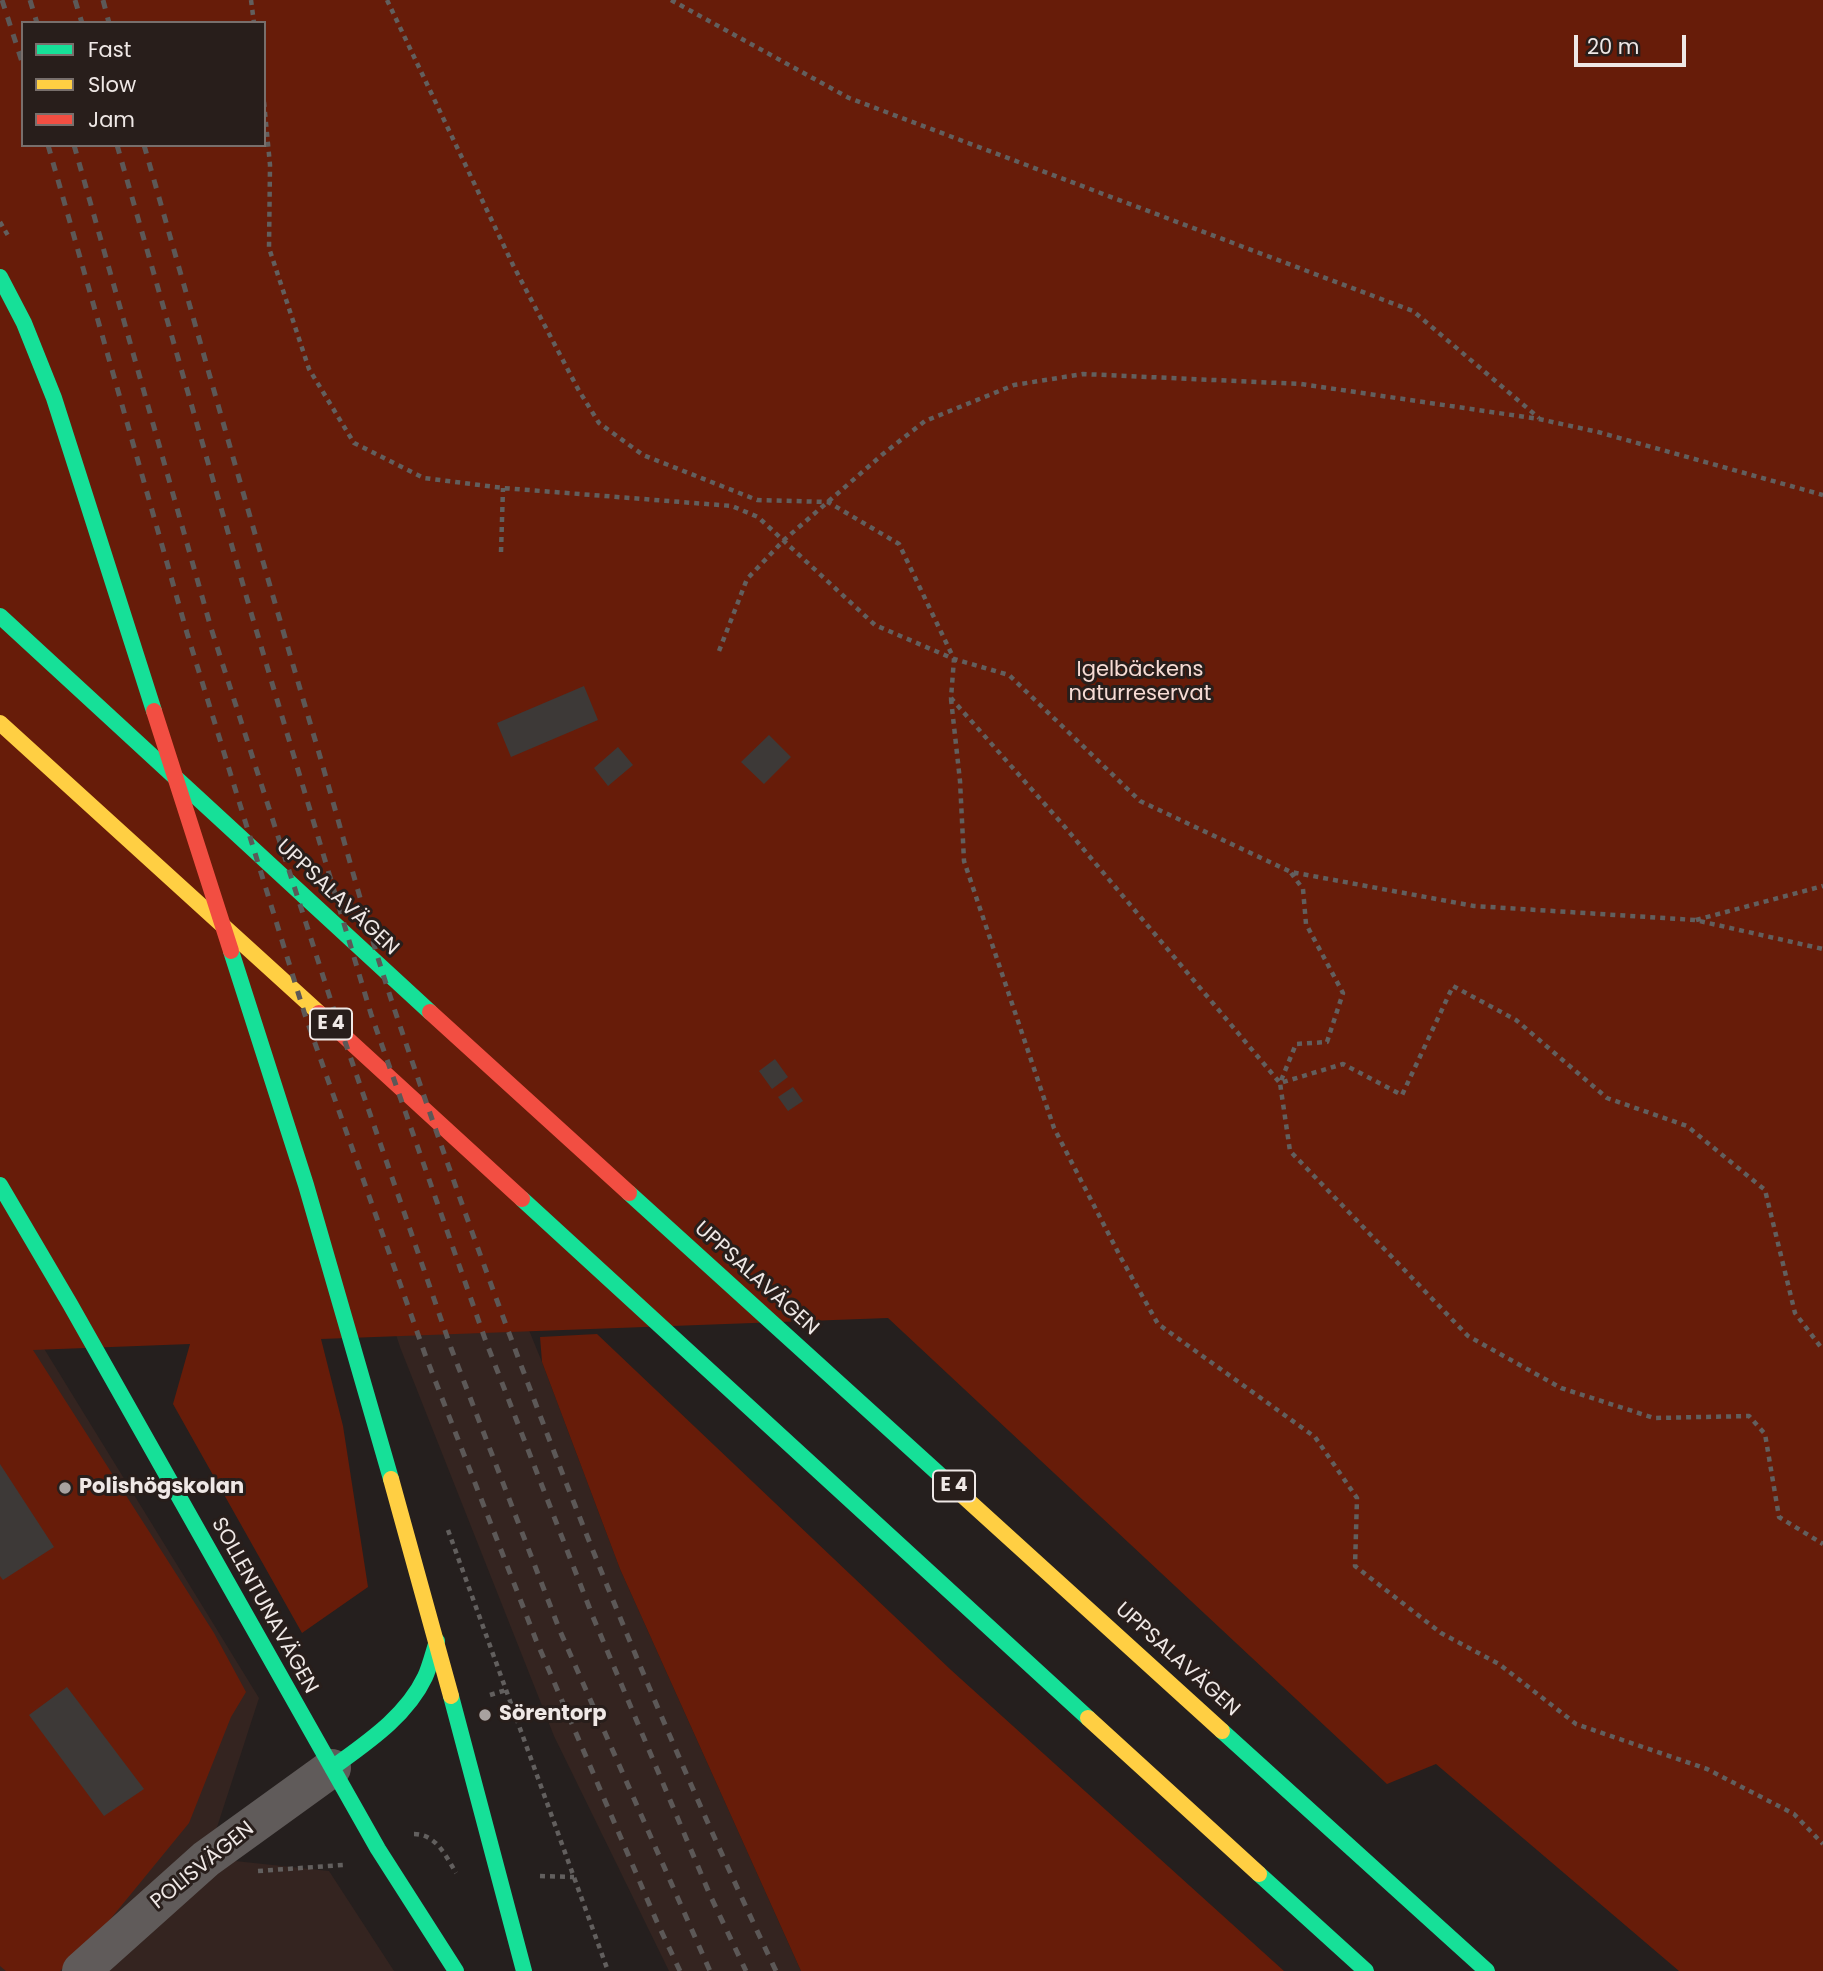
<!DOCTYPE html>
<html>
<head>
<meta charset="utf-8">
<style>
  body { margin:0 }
  #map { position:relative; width:1823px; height:1971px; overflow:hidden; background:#251f1e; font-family:Poppins,sans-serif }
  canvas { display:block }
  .legend { position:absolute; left:21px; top:21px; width:245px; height:126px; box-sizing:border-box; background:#281e1b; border:2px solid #786f6c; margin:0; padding:9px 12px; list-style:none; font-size:21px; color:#efe8e6 }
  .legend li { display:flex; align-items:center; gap:14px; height:35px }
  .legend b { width:35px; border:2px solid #786f6c }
  .scale { position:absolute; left:1574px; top:35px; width:112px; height:32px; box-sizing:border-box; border:4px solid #efe8e6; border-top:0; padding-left:9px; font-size:21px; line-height:24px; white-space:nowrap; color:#efe8e6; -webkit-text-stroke:5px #281e1b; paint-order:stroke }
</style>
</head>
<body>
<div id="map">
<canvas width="1823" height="1971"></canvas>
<ul class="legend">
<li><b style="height:9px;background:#16e098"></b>Fast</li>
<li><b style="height:9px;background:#ffcf43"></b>Slow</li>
<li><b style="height:9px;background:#f24e42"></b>Jam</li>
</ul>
<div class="scale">20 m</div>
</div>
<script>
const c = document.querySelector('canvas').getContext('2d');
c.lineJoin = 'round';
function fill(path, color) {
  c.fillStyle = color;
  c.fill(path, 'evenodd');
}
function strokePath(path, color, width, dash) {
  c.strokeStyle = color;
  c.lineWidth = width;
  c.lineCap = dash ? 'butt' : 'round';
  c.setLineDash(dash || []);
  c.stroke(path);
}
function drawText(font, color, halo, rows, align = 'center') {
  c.font = font + ' Poppins,sans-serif';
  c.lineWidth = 6;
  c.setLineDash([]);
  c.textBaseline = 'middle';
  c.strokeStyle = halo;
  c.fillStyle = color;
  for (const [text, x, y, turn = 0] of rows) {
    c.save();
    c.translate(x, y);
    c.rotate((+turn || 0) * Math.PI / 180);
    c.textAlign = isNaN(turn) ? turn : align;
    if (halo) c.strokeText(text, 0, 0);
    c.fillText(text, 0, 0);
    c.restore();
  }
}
fill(new Path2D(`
  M290,1009L497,1252L542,1362L620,1569L801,1971H669L554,1736L400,1347Z
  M0,1277L259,1698L207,1858L329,1871L394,1971H0Z`), '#342420');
fill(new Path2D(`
  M0,0H1823V1971H1679L1436,1764L1387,1784L888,1318L321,1339L343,1426L368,1587L302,1633L173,1404L190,1344L33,1350L214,1633L246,1692L231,1717L189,1823L99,1933L60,1971H6L0,1966ZM23,23H264V145H23Z
  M597,1334L951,1670L1284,1971H801L620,1569L542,1362L540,1337Z`), '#671c09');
fill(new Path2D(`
  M584,686L598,720L511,757L497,723Z
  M769,735L791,757L764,784L741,762Z
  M618,747L633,765L608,786L594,768Z
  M775,1059L788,1077L772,1089L759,1071Z
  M793,1087L803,1101L788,1111L778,1097Z
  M0,1464L54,1547L3,1580L0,1576Z
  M67,1687L144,1789L104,1816L29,1715Z`), '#3d3937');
strokePath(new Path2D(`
  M251,0L254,23
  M387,0L513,265L578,389L599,423L643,455L757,500L828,502L899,544L954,659L951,698L1064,826L1280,1083L1343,1064L1402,1095L1453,986L1516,1020L1607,1098L1687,1126L1765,1190L1795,1313L1823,1350
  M671,0L849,98L1413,311L1539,418
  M264,102L270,165L269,248L309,369L354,443L424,478L503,488L732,506L758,517L875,625L954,659L1009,675L1140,801L1291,872L1474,906L1695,920L1823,949
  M0,222L10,239
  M501,552L503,488
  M719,651L747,579L784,540L883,454L925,421L1014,385L1083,374L1301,384L1539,419L1598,432L1823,495
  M951,699L960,781L964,861L1054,1128L1121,1258L1158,1324L1315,1437L1357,1498L1355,1566L1441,1633L1499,1664L1576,1724L1707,1769L1794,1814L1823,1844
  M1291,873L1303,889L1306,924L1343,993L1327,1042L1296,1044L1280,1083L1290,1151L1468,1336L1561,1388L1654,1418L1749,1416L1765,1434L1779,1517L1823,1544
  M1696,920L1823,886
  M448,1530L608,1971
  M490,1695L506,1690
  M414,1834C436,1834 446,1856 456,1873
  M258,1871L343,1865
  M540,1876L574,1877`), '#625f5e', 4.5, [5, 5]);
strokePath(new Path2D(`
  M81,1971L206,1859L332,1768`), '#605b5a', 38);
strokePath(new Path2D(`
  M0,277L24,323L54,398L154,711
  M0,616L430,1012
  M231,951L306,1185L391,1479
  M0,1185L70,1304L378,1849L456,1971
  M629,1193L951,1485
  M522,1199L1088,1718
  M451,1696L524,1971
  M1222,1731L1487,1971
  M332,1768C366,1743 406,1717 425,1677C430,1666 433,1653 437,1641
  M1259,1874L1366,1971`), '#16e098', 16);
strokePath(new Path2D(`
  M0,723L319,1013
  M391,1479L451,1696
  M951,1485L1222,1731
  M1088,1718L1259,1874`), '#ffcf43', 16);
strokePath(new Path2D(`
  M154,711L231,951
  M430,1012L629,1193
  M319,1013L522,1199`), '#f24e42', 16);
strokePath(new Path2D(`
  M2,0L23,65
  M30,0L37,23
  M75,0L82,23
  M103,0L109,23
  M48,145L187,633L305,1015L426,1357L536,1640L657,1922L680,1971
  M74,145L211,628L332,1004L451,1348L560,1631L710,1971
  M117,145L252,616L371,1014L485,1339L593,1617L710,1895L746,1971
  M144,145C202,348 259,551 319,753C344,839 367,928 396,1014C506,1339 629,1661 776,1971`), '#5c5857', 5, [9, 9]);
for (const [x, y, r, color] of [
  [65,1488,7,"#a8a2a0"],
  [485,1715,7,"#a8a2a0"]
]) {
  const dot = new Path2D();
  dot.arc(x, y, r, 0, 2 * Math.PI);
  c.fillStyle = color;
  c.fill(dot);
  strokePath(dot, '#281e1b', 2.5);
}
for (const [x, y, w] of [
  [331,1024,42],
  [954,1486,42]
]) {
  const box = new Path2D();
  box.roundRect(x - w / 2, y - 15.5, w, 31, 5);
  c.fillStyle = '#281e1b';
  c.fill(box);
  strokePath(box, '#efe8e6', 2);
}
drawText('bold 19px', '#efe8e6', null, [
  ["E 4",331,1024],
  ["E 4",954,1486]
]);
drawText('21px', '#f6dbd4', '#281e1b', [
  ["Igelbäckens",1140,671],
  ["naturreservat",1140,695]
]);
drawText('21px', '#efe8e6', '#281e1b', [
  ["UPPSALAVÄGEN",337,898,43],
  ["UPPSALAVÄGEN",756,1279,42],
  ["SOLLENTUNAVÄGEN",264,1606,61],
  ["UPPSALAVÄGEN",1177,1660,42],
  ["POLISVÄGEN",203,1866,-39]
]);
drawText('bold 21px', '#efe8e6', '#281e1b', [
  ["Polishögskolan",79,1488],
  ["Sörentorp",499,1715]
], 'left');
</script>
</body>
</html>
